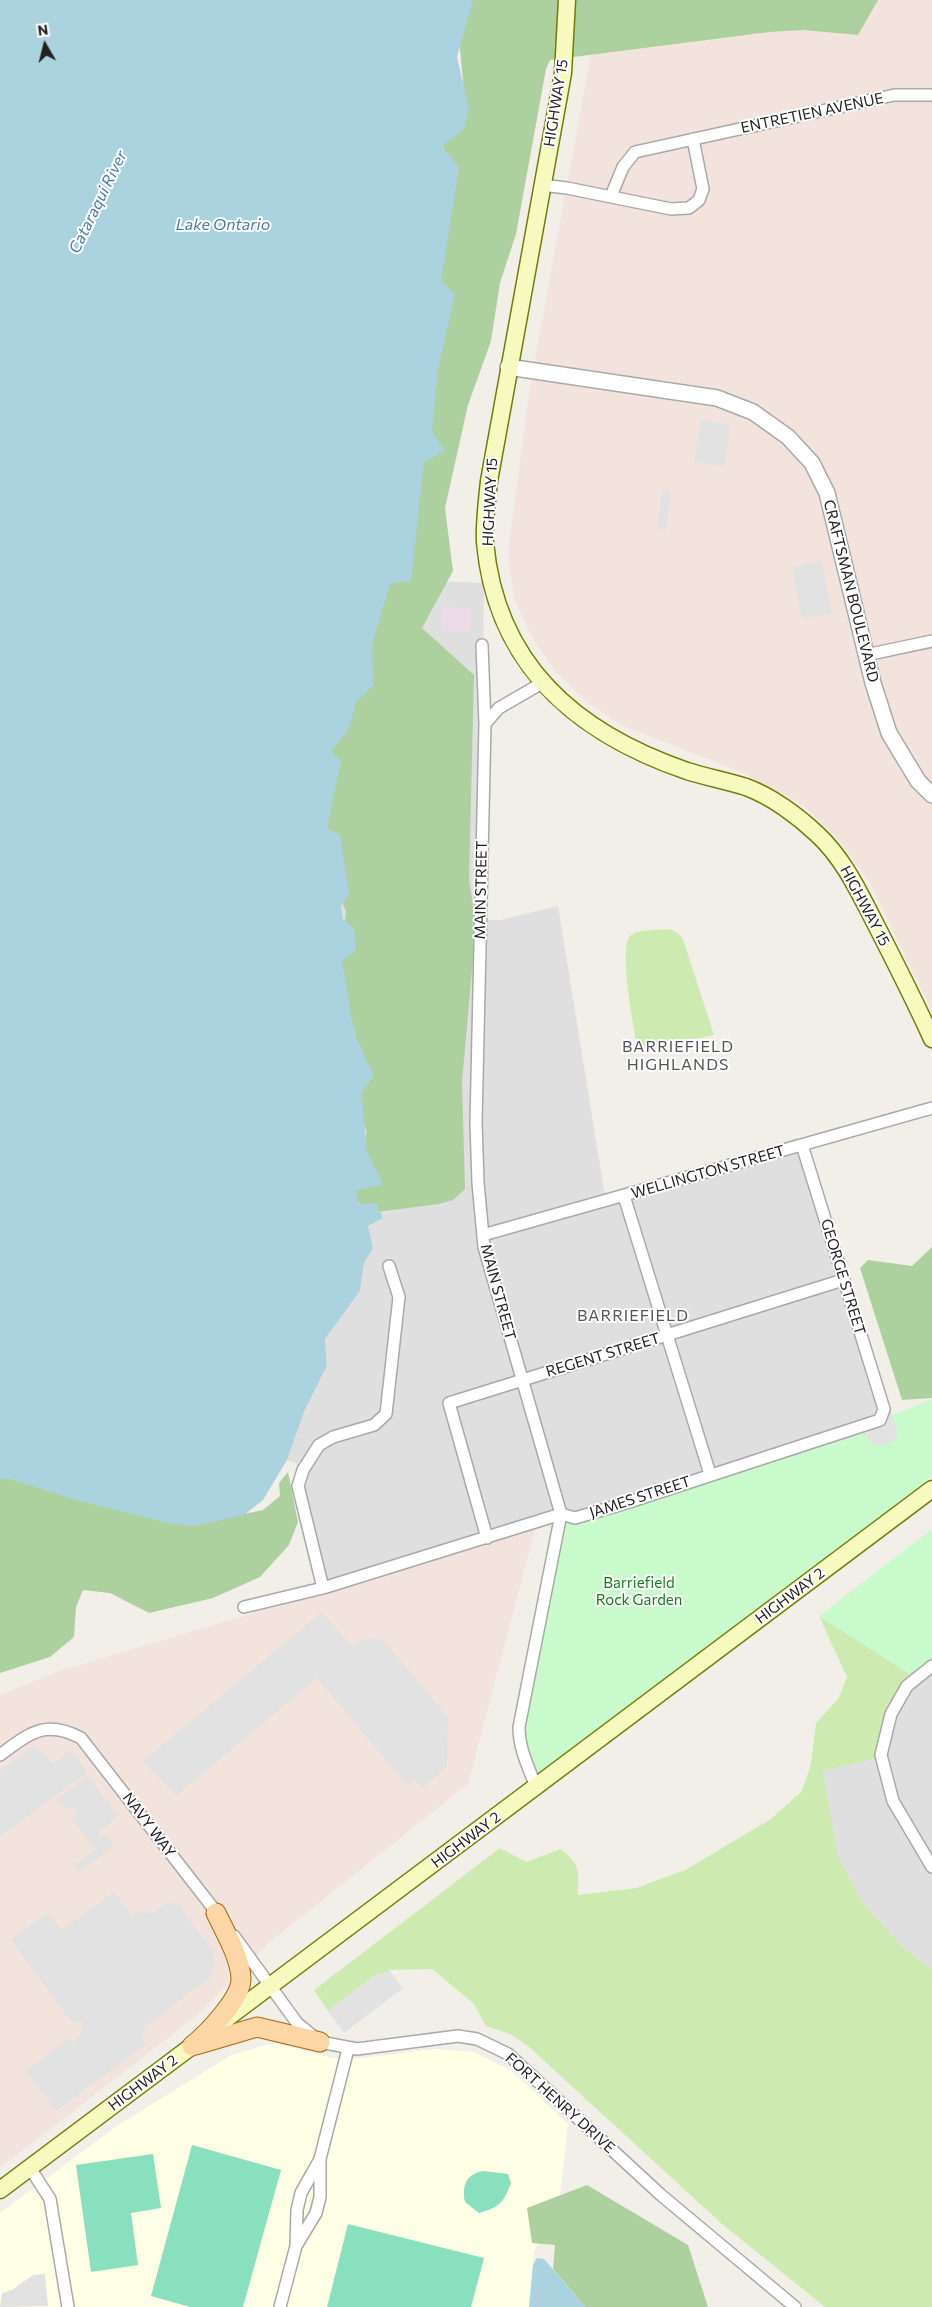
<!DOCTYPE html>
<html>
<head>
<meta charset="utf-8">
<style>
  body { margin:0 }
  #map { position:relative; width:932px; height:2307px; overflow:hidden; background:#f2efe9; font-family:Commissioner,sans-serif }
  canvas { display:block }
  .north { position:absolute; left:20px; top:20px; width:50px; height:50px; -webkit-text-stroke:4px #fff; paint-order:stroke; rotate:352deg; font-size:14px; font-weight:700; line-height:20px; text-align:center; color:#222 }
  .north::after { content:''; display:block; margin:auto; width:18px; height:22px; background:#222; clip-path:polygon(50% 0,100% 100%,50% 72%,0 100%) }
</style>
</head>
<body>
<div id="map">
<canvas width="932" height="2307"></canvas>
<div class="north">N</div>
</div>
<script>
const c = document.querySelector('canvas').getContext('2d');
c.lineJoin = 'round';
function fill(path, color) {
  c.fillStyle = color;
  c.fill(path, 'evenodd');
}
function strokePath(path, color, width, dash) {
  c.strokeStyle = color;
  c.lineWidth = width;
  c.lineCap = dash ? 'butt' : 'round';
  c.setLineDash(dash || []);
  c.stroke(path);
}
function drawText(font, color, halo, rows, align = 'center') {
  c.font = font + ' Commissioner,sans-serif';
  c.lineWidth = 4;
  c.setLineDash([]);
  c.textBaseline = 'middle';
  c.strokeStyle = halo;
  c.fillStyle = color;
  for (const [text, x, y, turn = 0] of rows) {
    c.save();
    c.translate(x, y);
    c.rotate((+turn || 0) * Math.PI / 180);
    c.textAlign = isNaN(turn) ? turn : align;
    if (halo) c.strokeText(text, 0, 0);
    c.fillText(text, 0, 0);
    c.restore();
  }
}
fill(new Path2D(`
  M411,580L484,583L481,920H500L558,906L605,1196L797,1138L878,1403L879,1413L871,1419L709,1470L575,1518L561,1514L326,1586L309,1534L296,1463L287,1460L304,1412L327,1367L325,1339L360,1291L364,1263L373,1248L368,1226L358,1205L356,1190L367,1152L361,1092L374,1076L354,1033L342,961L354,928L343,919L341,906Z
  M932,1659V1969L904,1948L862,1902L838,1856L823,1771L884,1757L895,1703L910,1674Z`), '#e0dfdf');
fill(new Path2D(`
  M443,607L470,608L469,632L442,631Z`), '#ebdbe8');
fill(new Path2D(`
  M269,2044L282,2045L332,2058H361L435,2049L474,2052L512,2071L568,2124L560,2195L534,2252L529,2307H0V2213L117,2126L231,2055Z`), '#ffffe5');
fill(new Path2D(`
  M601,0H932V1012L870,883L837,838L803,805L743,773L621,725L588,703L555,671L533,640L514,598L508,553L530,386Z
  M535,1529L468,1784L269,1943L200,2013L0,2168V1695L56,1672Z`), '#f3e3dd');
fill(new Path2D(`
  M669,929L678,933L683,939L714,1035L638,1051C635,1031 617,947 631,935C639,929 659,930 669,929Z
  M819,1616L910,1674L895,1703L884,1757L823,1771L838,1856L862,1902L904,1948L932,1969V2307H825L722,2224L528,2046L510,2034L486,2026L474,2004L432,1969L389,1970L382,1975L379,1972L328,2011L314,1990L500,1848L526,1862L561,1849C582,1867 578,1871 578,1895L636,1888L685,1870L771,1819L802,1791L811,1764L816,1723L838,1699L847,1677Z`), '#cdebb0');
fill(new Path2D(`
  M462,0H878L858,35L803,30L769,32L550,60L546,69L516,234L500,283L491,341L468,405L445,508L453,571L422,628L474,675L469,880L476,925L462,1082L465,1189L453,1200L439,1204L369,1213L338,1183L367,1133L347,1079L356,1038L348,1013L333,986L343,941L346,911L334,885L310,809L443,183V133L464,93L458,27Z
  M932,1247V1398L902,1400L860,1268L868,1260L912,1266Z
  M0,1466L215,1520L263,1510L280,1496L279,1483L288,1472L298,1522L289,1545L260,1577L213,1598L149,1613L110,1593L83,1590L76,1607L74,1637L50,1657L0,1673Z
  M587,2185L688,2245L708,2307H585L553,2269L555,2245L532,2243L527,2208Z`), '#add19e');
fill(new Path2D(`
  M932,1399V1476L536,1787L519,1743L561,1514L575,1518L880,1420Z
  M932,1529V1659L910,1674L819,1616Z`), '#c8facc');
fill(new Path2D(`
  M192,2145L281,2170L243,2307H190L151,2296Z
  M153,2154L161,2208L131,2213L138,2265L91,2272L76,2165Z
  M483,2171L508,2174L511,2183C503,2203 500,2207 479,2213L465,2202C462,2187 465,2174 483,2171Z
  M348,2224L484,2258L471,2307H327Z`), '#88e0be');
fill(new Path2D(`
  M701,420L731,425L724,467L694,462Z
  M662,490L671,491L666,530L657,529Z
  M822,561L832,613L802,619L792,567Z
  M884,1409H890L896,1426L897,1436L892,1441L881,1446L873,1443L867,1437L863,1426Z
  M322,1612L353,1647L361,1640L372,1638L379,1639L389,1646L448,1718L447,1767L422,1788L415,1780L408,1786L317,1678L176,1796L143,1761Z
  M33,1746L38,1752L41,1750L52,1764L71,1750L87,1772L0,1837V1770Z
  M88,1776L118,1816L98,1833L101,1837L105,1834L114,1846L79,1872L74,1866L95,1850L71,1818L78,1813L72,1806L65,1810L57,1799Z
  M114,1892L132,1917L141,1910L148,1913L154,1912L168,1902L178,1904L212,1950L215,1962L210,1977L144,2028L146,2032L141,2037L146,2044L56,2111L26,2071L68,2039L72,2043L81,2034L83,2023L80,2020L73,2024L11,1940L48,1913L62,1930Z
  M389,1970L403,1988L344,2033L328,2011L379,1972L382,1975Z
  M45,2274L48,2306L0,2307L2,2293L12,2290L33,2275Z`), '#e2e2e2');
fill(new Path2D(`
  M0,0H473L457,57L469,109L464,129L442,146L459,168L441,280L455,294L438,369L432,432L445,451L424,462L411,580L390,584L372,644L373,686L356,702L349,728L331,752L341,761L327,828L340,835L349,895L341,906L343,919L354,928L356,951L342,961L354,1033L374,1076L361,1092L367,1152L383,1184L356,1191L358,1204L376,1203L383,1218L368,1226L373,1248L364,1263L360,1291L325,1339L327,1366L304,1412L287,1460L263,1500L244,1515L193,1526L168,1523L73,1499L10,1479H0Z
  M537,2258L544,2259L585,2307H529L533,2265Z`), '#aad3df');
const minor = new Path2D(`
  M541,185L567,188L671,209L689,208L699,200L703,189L693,139
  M611,196L623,167L635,152L894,95H932
  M482,645L485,724L476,1123L478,1183L484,1247L561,1514L519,1727C519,1749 528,1766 536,1787
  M866,655L932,641
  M485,724L499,708L542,683
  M624,1196L710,1474
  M483,1235L932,1108
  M487,1538L449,1403L843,1280
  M323,1588L298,1486L303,1470L319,1445L333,1437L374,1425L386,1414L399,1297L389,1266
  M244,1607L323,1588L561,1514L575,1518L626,1503L880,1420L884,1409L802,1145
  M932,1666L907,1686L891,1714L881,1755L893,1801L932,1867
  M0,1755C30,1733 45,1719 81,1738L220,1917
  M234,1936L297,2023L320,2042L357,2049L458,2036L477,2039L508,2054L661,2195L795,2307
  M30,2168L50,2199L68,2307
  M296,2246L316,2213L320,2197V2159L348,2049
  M280,2307L296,2246L297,2210L301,2193L319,2161`);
const tertiary = new Path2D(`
  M508,367L717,398L753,412L788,437L812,463L827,493L873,683L889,733L918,781L932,795`);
const secondary = new Path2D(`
  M567,0L563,73L489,481C487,501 484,522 485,542C496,665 576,733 687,771C706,777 727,781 746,787C771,796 798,816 817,834C843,858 858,890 874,921C894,960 914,999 932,1039
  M222,2022L932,1489
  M0,2190L192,2046`);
const primary = new Path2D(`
  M196,2045L257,2027L320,2042
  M192,2046C207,2034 242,1998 241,1978C240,1957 225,1932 216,1913`);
strokePath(minor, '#a9a9a9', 14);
strokePath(tertiary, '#a9a9a9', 18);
strokePath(secondary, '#707d05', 19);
strokePath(primary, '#a06b00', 21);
strokePath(minor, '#fff', 11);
strokePath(tertiary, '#fff', 15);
strokePath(secondary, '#f7fabf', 16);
strokePath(primary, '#fcd6a4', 19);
drawText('15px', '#222', '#fff', [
  ["HIGHWAY 15",556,103,-81],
  ["ENTRETIEN AVENUE",812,113,-12],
  ["HIGHWAY 15",490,502,-87],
  ["CRAFTSMAN BOULEVARD",851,591,76],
  ["MAIN STREET",481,890,-89],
  ["HIGHWAY 15",865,906,62],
  ["WELLINGTON STREET",708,1172,-16],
  ["GEORGE STREET",843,1277,73],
  ["MAIN STREET",498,1292,75],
  ["REGENT STREET",603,1355,-17],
  ["JAMES STREET",640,1497,-18],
  ["HIGHWAY 2",790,1596,-37],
  ["NAVY WAY",149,1825,53],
  ["HIGHWAY 2",466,1840,-37],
  ["HIGHWAY 2",143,2083,-37],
  ["FORT HENRY DRIVE",560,2103,42]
]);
drawText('15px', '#0c8416', '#fff', [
  ["Barriefield",639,1583],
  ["Rock Garden",639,1600]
]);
drawText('italic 16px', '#4a7aab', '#fff', [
  ["Cataraqui River",98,202,-64],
  ["Lake Ontario",223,225]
]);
c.letterSpacing = '1px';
drawText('16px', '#555', '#fff', [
  ["BARRIEFIELD",678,1047],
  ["HIGHLANDS",678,1065],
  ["BARRIEFIELD",633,1316]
]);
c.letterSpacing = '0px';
</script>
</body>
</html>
